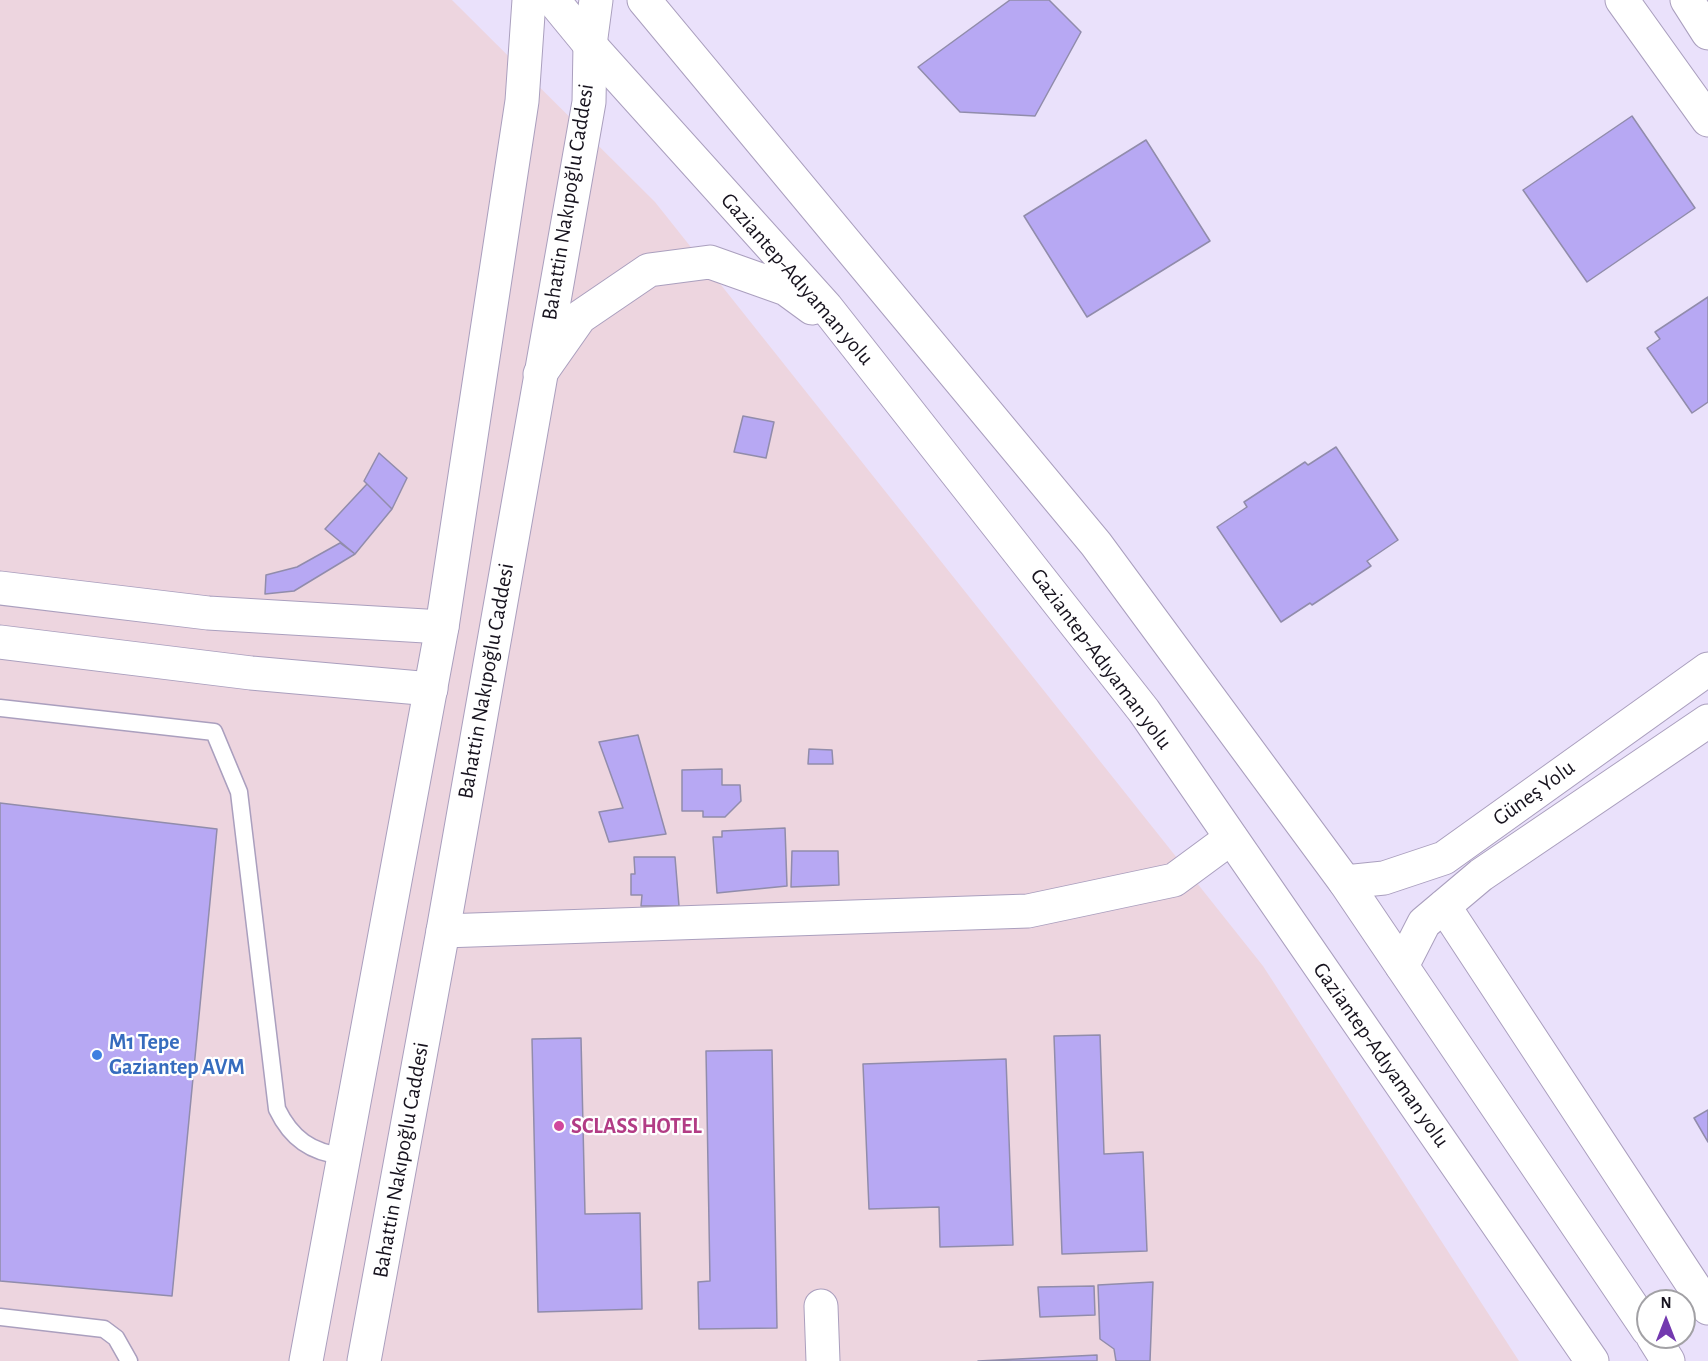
<!DOCTYPE html>
<html>
<head>
<meta charset="utf-8">
<style>
  body { margin:0 }
  #map { position:relative; width:1708px; height:1361px; overflow:hidden; background:#eae1fb; font-family:"Alegreya Sans",sans-serif }
  canvas { display:block }
  .north { position:absolute; left:1636px; top:1289px; width:60px; height:60px; box-sizing:border-box; background:#fff; border:2px solid #a2a1a5; border-radius:50%; rotate:0deg; font-size:16px; font-weight:700; line-height:24px; text-align:center; color:#17131e }
  .north::after { content:''; display:block; margin:auto; width:21px; height:27px; background:#7339af; clip-path:polygon(50% 0,100% 100%,50% 72%,0 100%) }
</style>
</head>
<body>
<div id="map">
<canvas width="1708" height="1361"></canvas>
<div class="north">N</div>
</div>
<script>
const c = document.querySelector('canvas').getContext('2d');
c.lineJoin = 'round';
function fill(path, color) {
  c.fillStyle = color;
  c.fill(path, 'evenodd');
}
function strokePath(path, color, width, dash) {
  c.strokeStyle = color;
  c.lineWidth = width;
  c.lineCap = dash ? 'butt' : 'round';
  c.setLineDash(dash || []);
  c.stroke(path);
}
function drawText(font, color, halo, rows, align = 'center') {
  c.font = font + ' "Alegreya Sans",sans-serif';
  c.lineWidth = 4.5;
  c.setLineDash([]);
  c.textBaseline = 'middle';
  c.strokeStyle = halo;
  c.fillStyle = color;
  for (const [text, x, y, turn = 0] of rows) {
    c.save();
    c.translate(x, y);
    c.rotate((+turn || 0) * Math.PI / 180);
    c.textAlign = isNaN(turn) ? turn : align;
    if (halo) c.strokeText(text, 0, 0);
    c.fillText(text, 0, 0);
    c.restore();
  }
}
fill(new Path2D(`
  M0,0H452L655,202L1263,966L1519,1361H0Z`), '#edd5df');
const building = new Path2D(`
  M1010,0H1049L1081,32L1035,116L960,112L918,67Z
  M1632,116L1695,208L1587,282L1523,190Z
  M1146,140L1210,241L1087,317L1024,216Z
  M1708,297V402L1692,413L1647,348L1660,339L1655,332Z
  M743,416L774,422L766,458L734,452Z
  M1336,447L1398,540L1367,561L1371,566L1312,605L1310,603L1281,622L1217,527L1247,507L1244,502L1305,462L1308,465Z
  M379,453L407,478L392,509L364,481Z
  M367,484L392,509L355,554L325,529Z
  M340,543L355,554L294,591L265,594L266,575L297,567Z
  M638,735L666,834L609,842L599,812L623,808L599,742Z
  M809,749L832,750L833,764H808Z
  M722,769V785H740L741,801L725,817H703V811H682V770Z
  M0,803L217,829L172,1296L0,1281Z
  M785,828L787,886L717,893L713,837H722V831Z
  M792,851H838L839,885L791,887Z
  M634,857H675L679,906H641L642,895H631V874H635Z
  M1100,1035L1104,1154L1143,1152L1147,1251L1062,1254L1054,1036Z
  M581,1038L585,1214L640,1213L642,1309L538,1312L532,1039Z
  M772,1050L777,1328L699,1329L698,1282L710,1281L706,1051Z
  M1006,1059L1013,1245L940,1247L939,1207L869,1209L863,1064Z
  M1708,1110V1142L1694,1118Z
  M1153,1282L1150,1361H1116L1114,1349L1100,1339L1098,1285Z
  M1094,1286L1095,1315L1040,1317L1038,1287Z
  M1097,1355V1361H978Z`);
fill(building, '#b7a8f3');
strokePath(building, '#918cab', 1.5);
const service = new Path2D(`
  M0,708L214,732L239,792L277,1109C291,1138 311,1153 344,1156
  M0,1317L104,1329L116,1338L129,1361`);
const minor = new Path2D(`
  M1622,0L1708,120
  M1687,0L1708,33
  M443,931L1028,911L1174,880L1231,838
  M821,1306L823,1361`);
const tertiary = new Path2D(`
  M0,588L208,613L442,627
  M0,642L251,673L431,689
  M1345,882L1384,878L1444,858L1708,669
  M1444,906L1708,1308
  M1402,966L1424,923L1481,875L1708,721`);
const primary = new Path2D(`
  M306,1361L442,627L522,101L529,0
  M364,1361L443,931L589,102L590,45L596,0`);
const trunk = new Path2D(`
  M553,0L590,45L826,307L1144,711L1592,1361
  M644,0L1096,544L1345,882L1648,1330
  M540,374L580,317L649,270L710,262L786,289L812,308
  M1653,1337L1668,1361`);
strokePath(service, '#aa9fbe', 19);
strokePath(minor, '#aa9fbe', 35);
strokePath(tertiary, '#aa9fbe', 35);
strokePath(primary, '#aa9fbe', 35);
strokePath(trunk, '#aa9fbe', 35);
strokePath(service, '#fff', 16);
strokePath(minor, '#fff', 33);
strokePath(tertiary, '#fff', 33);
strokePath(primary, '#fff', 33);
strokePath(trunk, '#fff', 33);
for (const [x, y, r, color] of [
  [97,1055,6,"#3f7fe0"],
  [559,1126,6,"#d1479c"]
]) {
  const dot = new Path2D();
  dot.arc(x, y, r, 0, 2 * Math.PI);
  c.fillStyle = color;
  c.fill(dot);
  strokePath(dot, '#fff', 2);
}
drawText('22px', '#17131e', '#fff', [
  ["Bahattin Nakıpoğlu Caddesi",568,202,-81],
  ["Gaziantep-Adıyaman yolu",797,279,49],
  ["Gaziantep-Adıyaman yolu",1101,659,53],
  ["Bahattin Nakıpoğlu Caddesi",486,681,-80],
  ["Güneş Yolu",1534,793,-36],
  ["Gaziantep-Adıyaman yolu",1381,1055,55],
  ["Bahattin Nakıpoğlu Caddesi",401,1160,-80]
]);
drawText('bold 22px', '#366cbe', '#fff', [
  ["M1 Tepe",109,1042],
  ["Gaziantep AVM",109,1067]
], 'left');
drawText('bold 22px', '#b23c85', '#fff', [
  ["SCLASS HOTEL",571,1126]
], 'left');
</script>
</body>
</html>
